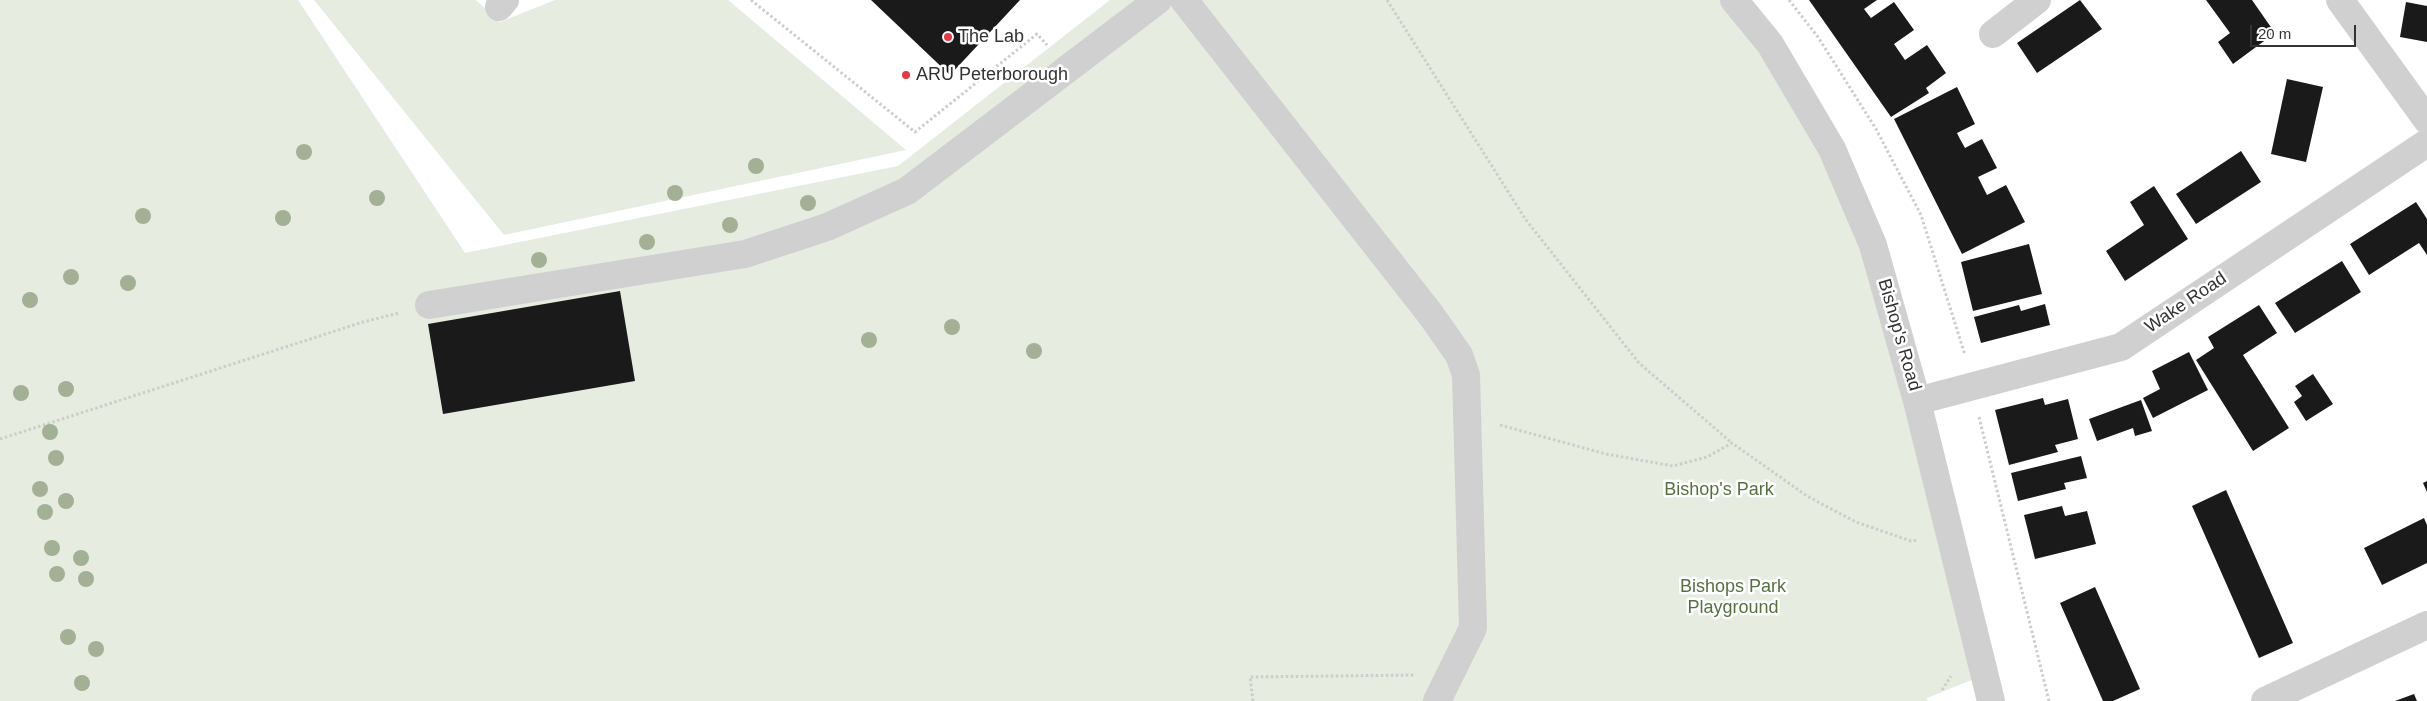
<!DOCTYPE html>
<html>
<head>
<meta charset="utf-8">
<style>
  body { margin:0 }
  #map { position:relative; width:2427px; height:701px; overflow:hidden; background:#fff; font-family:Helvetica,sans-serif }
  canvas { display:block }
  .scale { position:absolute; left:2250px; top:25px; width:106px; height:22px; box-sizing:border-box; border:2px solid #333; border-top:0; padding-left:6px; font-size:15px; line-height:18px; white-space:nowrap; color:#333; -webkit-text-stroke:4px #fff; paint-order:stroke }
</style>
</head>
<body>
<div id="map">
<canvas width="2427" height="701"></canvas>
<div class="scale">20 m</div>
</div>
<script>
const c = document.querySelector('canvas').getContext('2d');
c.lineJoin = 'round';
function fill(path, color) {
  c.fillStyle = color;
  c.fill(path, 'evenodd');
}
function strokePath(path, color, width, dash) {
  c.strokeStyle = color;
  c.lineWidth = width;
  c.lineCap = dash ? 'butt' : 'round';
  c.setLineDash(dash || []);
  c.stroke(path);
}
function drawText(font, color, halo, rows, align = 'center') {
  c.font = font + ' Helvetica,sans-serif';
  c.lineWidth = 5;
  c.setLineDash([]);
  c.textBaseline = 'middle';
  c.strokeStyle = halo;
  c.fillStyle = color;
  for (const [text, x, y, turn = 0] of rows) {
    c.save();
    c.translate(x, y);
    c.rotate((+turn || 0) * Math.PI / 180);
    c.textAlign = isNaN(turn) ? turn : align;
    if (halo) c.strokeText(text, 0, 0);
    c.fillText(text, 0, 0);
    c.restore();
  }
}
fill(new Path2D(`
  M0,0H298L465,253L898,166L1110,0H1729L1832,149L1984,675L1927,698L1928,701H0Z
  M314,0H476L500,22L555,0H728L906,150L504,235Z`), '#e6ecdf');
fill(new Path2D(`
  M871,0H1020L950,75Z
  M1809,0H1877L1864,9L1871,18L1894,2L1914,30L1894,44L1905,60L1927,45L1946,73L1926,88L1929,93L1891,117Z
  M2080,0L2102,29L2037,73L2017,43Z
  M2206,0H2252L2275,33L2233,64L2218,42L2230,33Z
  M2406,2L2427,6V42L2400,37Z
  M2287,79L2323,87L2306,162L2271,154Z
  M1957,87L1975,124L1957,133L1960,139L1965,148L1982,139L1997,168L1978,177L1987,195L2006,185L2025,222L1962,254L1894,119Z
  M2241,151L2261,182L2196,224L2176,194Z
  M2154,186L2188,239L2125,281L2106,251L2144,225L2130,202Z
  M2416,202L2427,219V255L2419,243L2369,275L2350,244Z
  M2029,244L2042,294L1973,311L1961,262Z
  M2342,261L2361,292L2295,333L2275,303Z
  M620,291L635,381L443,414L428,324Z
  M2045,304L2050,325L1981,343L1974,317L2019,305L2021,311Z
  M2259,305L2277,333L2243,355L2289,428L2253,451L2196,360L2214,348L2208,337Z
  M2189,352L2208,390L2153,418L2143,398L2160,389L2152,371Z
  M2313,374L2333,404L2306,421L2294,402L2302,396L2295,386Z
  M2043,398L2045,405L2068,399L2078,439L2055,445L2058,452L2009,465L1995,410Z
  M2141,400L2152,431L2135,436L2133,428L2097,441L2089,419Z
  M2081,456L2087,478L2064,483L2066,489L2018,501L2011,473Z
  M2427,481V492L2423,483Z
  M2226,490L2293,643L2259,658L2192,506Z
  M2062,506L2065,516L2087,511L2096,544L2035,559L2024,515Z
  M2424,518L2427,525V563L2382,585L2364,548Z
  M2095,587L2140,689L2113,701H2103L2060,603Z
  M2414,694L2417,701H2395Z`), '#1a1a1a');
strokePath(new Path2D(`
  M751,0L915,132L1037,34L1047,45
  M1387,0L1526,220L1639,363L1732,443
  M1789,0L1818,37L1876,129L1921,215L1965,355
  M1979,417L2049,701
  M1500,425L1606,454L1673,466L1707,457L1732,443L1807,496L1856,522L1911,541L1918,540
  M0,439L363,322L399,313
  M1942,690L1951,676
  M1253,701L1250,677L1414,675`), '#cdcdcd', 3, [2.5, 2.5]);
strokePath(new Path2D(`
  M1184,0L1431,315L1459,355L1466,375L1473,628L1437,701
  M1734,0L1770,44L1832,149L1873,245L1917,401L1991,701
  M2340,0L2427,120
  M499,7L505,0
  M1993,34L2037,0
  M429,305L745,254L827,227L907,191L1158,0
  M1917,401L2121,347L2427,143
  M2265,701L2427,625`), '#d0d0d0', 28);
c.fillStyle = '#a2b095';
for (const [x, y] of [
  [304,152],
  [756,166],
  [675,193],
  [377,198],
  [808,203],
  [143,216],
  [283,218],
  [730,225],
  [647,242],
  [539,260],
  [71,277],
  [128,283],
  [30,300],
  [952,327],
  [869,340],
  [1034,351],
  [66,389],
  [21,393],
  [50,432],
  [56,458],
  [40,489],
  [66,501],
  [45,512],
  [52,548],
  [81,558],
  [57,574],
  [86,579],
  [68,637],
  [96,649],
  [82,683]
]) {
  c.beginPath();
  c.arc(x, y, 8, 0, 2 * Math.PI);
  c.fill();
}
for (const [x, y, r, color] of [
  [948,37,5,"#e63946"],
  [906,75,5,"#e63946"]
]) {
  const dot = new Path2D();
  dot.arc(x, y, r, 0, 2 * Math.PI);
  c.fillStyle = color;
  c.fill(dot);
  strokePath(dot, '#fff', 2);
}
drawText('18px', '#333', '#fff', [
  ["The Lab",958,37],
  ["ARU Peterborough",916,75]
], 'left');
drawText('18px', '#333', '#fff', [
  ["Wake Road",2186,303,-34],
  ["Bishop's Road",1899,335,74]
]);
drawText('18px', '#56703f', '#fff', [
  ["Bishop's Park",1719,490],
  ["Bishops Park",1733,587],
  ["Playground",1733,608]
]);
</script>
</body>
</html>
